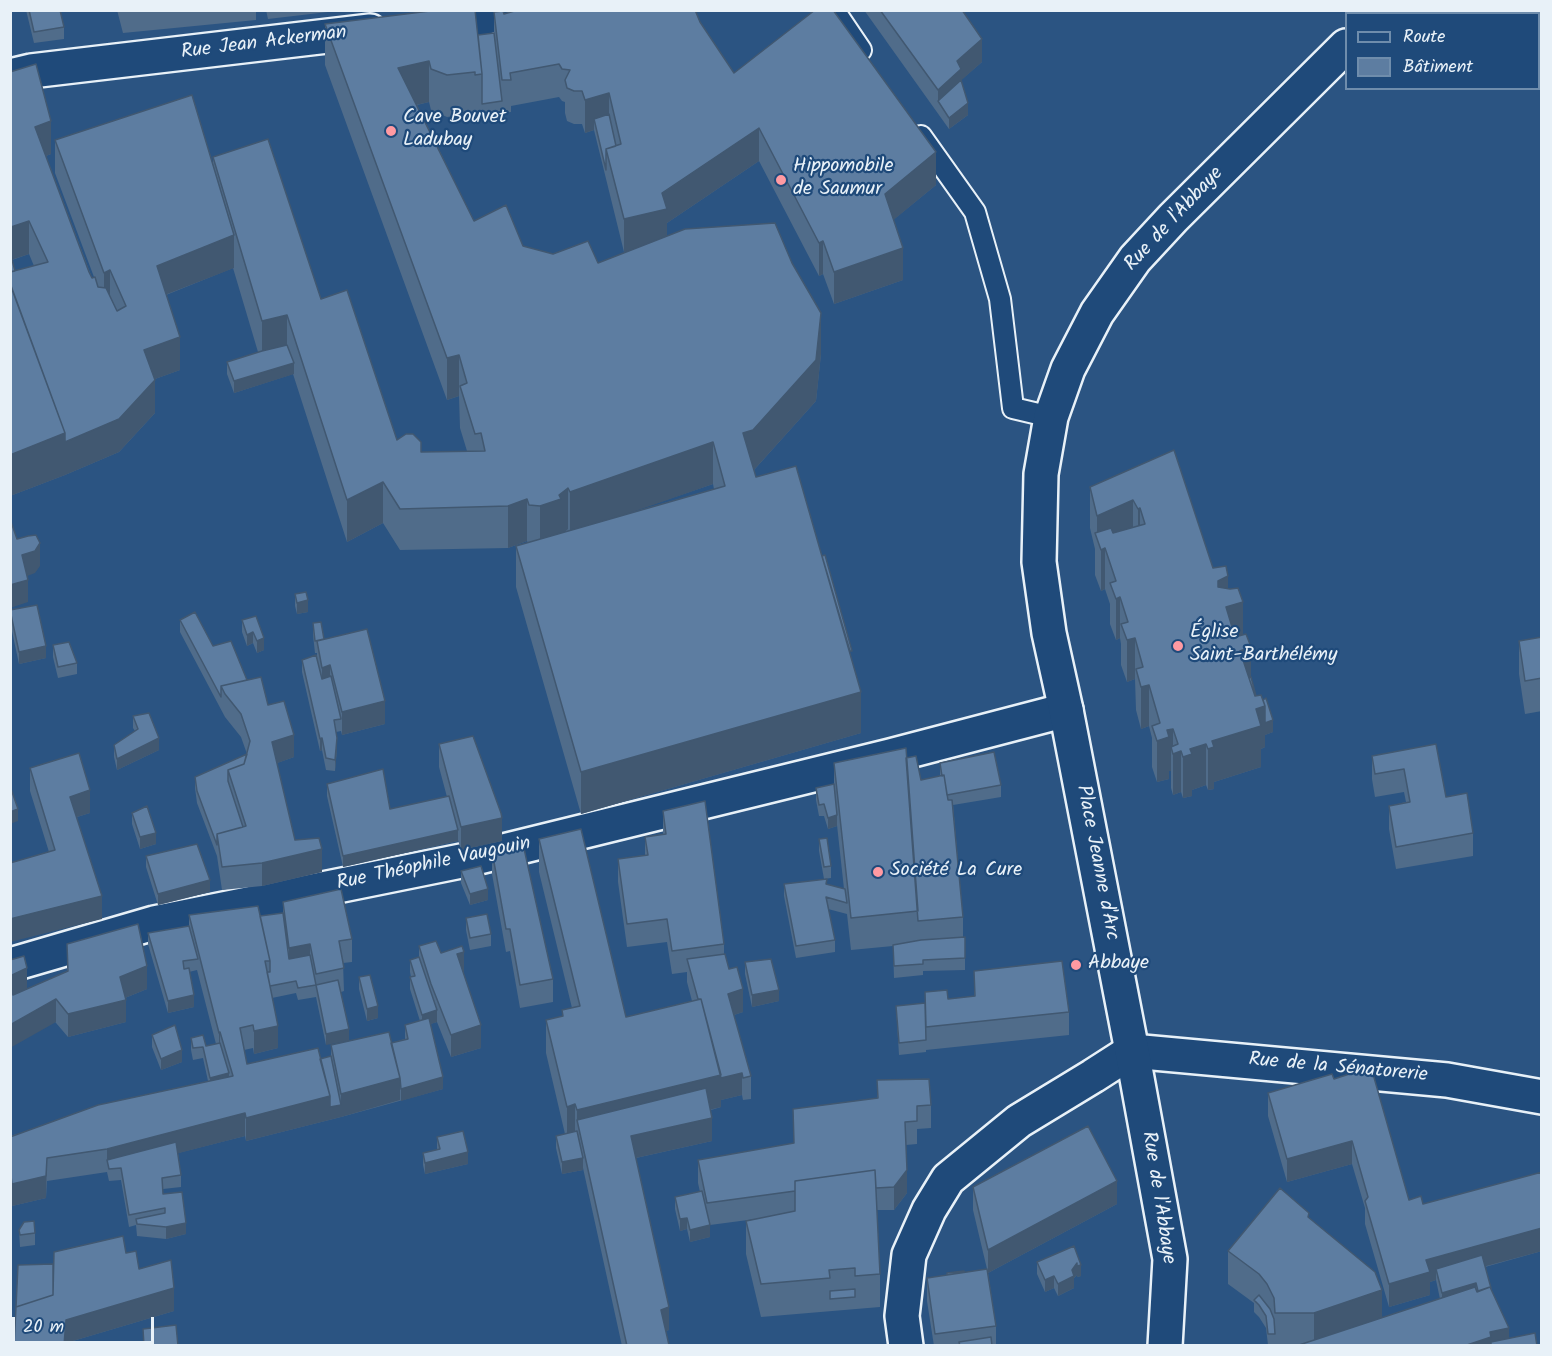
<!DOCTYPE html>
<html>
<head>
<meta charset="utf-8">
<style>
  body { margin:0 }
  #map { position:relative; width:1552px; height:1356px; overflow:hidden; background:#2b5482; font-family:Kalam,sans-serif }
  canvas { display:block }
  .frame { position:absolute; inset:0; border:12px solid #e8f1f8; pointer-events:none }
  .legend { position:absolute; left:1345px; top:12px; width:195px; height:78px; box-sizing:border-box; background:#1f4a7a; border:2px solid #6f8dac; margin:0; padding:8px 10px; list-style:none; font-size:18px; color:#e8f1f8 }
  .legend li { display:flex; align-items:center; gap:12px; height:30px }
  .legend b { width:30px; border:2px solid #6f8dac }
  .scale { position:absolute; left:12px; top:1317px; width:142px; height:27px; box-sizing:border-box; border:3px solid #e8f1f8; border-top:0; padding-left:8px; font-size:18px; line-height:21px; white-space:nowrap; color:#e8f1f8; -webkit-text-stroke:4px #1f4a7a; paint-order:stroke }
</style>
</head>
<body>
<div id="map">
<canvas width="1552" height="1356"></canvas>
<div class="frame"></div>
<ul class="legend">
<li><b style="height:8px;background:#1f4a7a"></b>Route</li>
<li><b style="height:16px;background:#5d7da1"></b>Bâtiment</li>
</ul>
<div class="scale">20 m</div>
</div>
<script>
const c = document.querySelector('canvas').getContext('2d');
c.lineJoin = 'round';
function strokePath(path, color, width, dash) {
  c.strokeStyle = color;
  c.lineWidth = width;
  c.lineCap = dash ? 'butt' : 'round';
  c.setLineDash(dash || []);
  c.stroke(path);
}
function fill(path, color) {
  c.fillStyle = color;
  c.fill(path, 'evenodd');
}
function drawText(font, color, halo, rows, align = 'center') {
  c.font = font + ' Kalam,sans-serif';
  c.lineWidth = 4.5;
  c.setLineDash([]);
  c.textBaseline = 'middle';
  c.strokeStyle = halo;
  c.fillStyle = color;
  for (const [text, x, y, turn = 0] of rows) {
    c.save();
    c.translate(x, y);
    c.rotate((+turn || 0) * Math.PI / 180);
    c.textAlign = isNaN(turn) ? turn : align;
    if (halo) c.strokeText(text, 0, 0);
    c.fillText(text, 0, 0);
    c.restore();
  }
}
const service = new Path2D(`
  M834,10L861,50
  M921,136L975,212L1000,299L1013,408L1051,417`);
const minor = new Path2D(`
  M10,965L154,923L471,859L890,756L1066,710
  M906,1346L902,1316L909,1255L929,1210L948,1179L1019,1121L1093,1076L1132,1051L1447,1080L1542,1097`);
const tertiary = new Path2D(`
  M1379,14L1382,10
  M1165,1346L1170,1259L1132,1051L1066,710L1049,633L1039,562L1041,474L1051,417L1068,369L1097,313L1135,259L1173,218L1346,46`);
const secondary = new Path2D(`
  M431,25L479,19L518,10
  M10,76L31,71L370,31`);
strokePath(service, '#e8f1f8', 24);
strokePath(minor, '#e8f1f8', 38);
strokePath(tertiary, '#e8f1f8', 38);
strokePath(secondary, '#e8f1f8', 38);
strokePath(service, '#1f4a7a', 20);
strokePath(minor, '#1f4a7a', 33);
strokePath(tertiary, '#1f4a7a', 33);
strokePath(secondary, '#1f4a7a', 33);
fill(new Path2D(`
  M26,10H60L64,27V39L34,43Z
  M117,10H256V20L123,33Z
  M266,10H345L268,19Z
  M864,10H962L982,62L961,80L968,115L949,129Z
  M494,12L504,14L700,22L734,73L936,185L893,220L903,280L834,304L823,274L819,276L759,161L667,223V236L821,354L816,401L754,470L756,477L852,661L861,733L581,814L516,587V546L528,543L527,541L508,548L400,550L383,523L347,542L293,374L234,393L227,374V362L258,352L233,268L166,295L180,370L155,379V413L119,452L65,475L10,496V72L51,154L46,156L92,278L94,277L55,173V140L213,165V157L321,299L397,440L421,452L467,451L460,428L459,396L447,400L325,65V24L478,35L494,33ZM559,97L562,101L565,102V113L567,121L574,124H582L585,133L594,130L624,252L634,249L598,263L553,254L523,246L474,221L417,105L429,102L431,110L447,117L475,113V116L511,112V106ZM29,254L34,266L15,271L12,260ZM713,484L714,489L622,515Z
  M1174,450L1213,568L1228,588L1243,635L1251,677L1256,696L1273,732L1265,735V747L1261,749V767L1214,782V789L1208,790L1206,785L1192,790V796L1183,798L1181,792L1173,795L1171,788V771H1169V779L1157,782L1152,767V738L1149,726L1141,729L1136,710L1135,679L1127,682L1121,665V644L1120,638L1116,640L1110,624V604L1105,589L1101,591L1095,575V549L1090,528V487Z
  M295,594L308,612L297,614L295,606Z
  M10,610L46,658L19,664L10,622Z
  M256,616L264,650L257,653L253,643L247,646L242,632V620Z
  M180,620L213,646L247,680L268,705L294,757L277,763L295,840L322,872L262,886L222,890L217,856L197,803L195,788V777L247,754L241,737L225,717L180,632Z
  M313,623L385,724L342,735L341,731L336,732L337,749L335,771L326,770L322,750L320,751L302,672V660L317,655V653H315L313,635Z
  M1542,637V711L1525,714L1519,674V641Z
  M53,645L77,663V674L58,678L53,657Z
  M133,716L159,750L117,770L114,757V745L135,731L133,728Z
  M439,744L502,841L461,850L458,840V841L343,867L327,796V784L390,809L447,797L439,767Z
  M1436,744L1446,797L1473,833V856L1396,869L1389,829V806L1406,802L1404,792L1375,797L1372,779V756Z
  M906,758L921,780L940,776V763L1001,785V797L953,805L963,917V937H965V970L923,971V975L894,978L893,946L851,950L847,914L828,909L835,940V952L796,958L784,896V884H827L844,889L837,825V826L828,829L824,816H819L816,800V788L834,784V763Z
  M30,768L90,813L77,817L102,919L49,852L30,791Z
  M663,811L724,944V954L743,1012L734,1015L751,1076V1099L743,1100L742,1095L721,1100V1107L711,1110L712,1141L636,1158L669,1330L666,1331L669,1346H622L583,1168V1170L562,1174L556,1148V1136L565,1134L546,1053V1020L562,1016V1010L572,1008L539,872V839L626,1017L692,1001L687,982V972L672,974L667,942L627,947L618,882V859L645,855V837L663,834Z
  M132,813L156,844L140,849L132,824Z
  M819,839L831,866V878L824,879L819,851Z
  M492,851L553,979V1002L520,1008L510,951L506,952L492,874Z
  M146,856L210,892L158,905L146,867Z
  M461,871L488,900L470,905L461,883Z
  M283,902L352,939V962L343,963L344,991L341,992L326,1045L316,997L298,1000L296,993L272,998L278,1048L254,1054L253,1048L244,1050L247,1064L320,1059L331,1056V1045L391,1043L405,1039V1025L420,1021L410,989V977H411L410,972V960L419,957V946L441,953L464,975L481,1048L451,1057L437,1022L430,1024L443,1089L341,1117L246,1141L245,1136L178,1153L181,1175V1187L163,1189V1194L186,1234L166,1239L137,1236L136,1225L129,1227L121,1180L109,1181L107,1172L47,1181L46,1198L12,1206L10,1191V1136L208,1081L203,1058L193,1060L191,1050V1038L206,1046L216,1044L197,970L189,972L194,1007L168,1013L148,944V933L189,926V915L260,916L283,913Z
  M466,918L491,934V946L470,950L466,930Z
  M67,944L147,989L125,998L126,1022L68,1037L27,989L67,971Z
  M745,962L779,1001L752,1007L745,974Z
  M974,971L1069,1012V1035L926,1050V1047V1052L899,1055L896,1006L925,1003L974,997Z
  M359,977L378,1018L367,1021L359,989Z
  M152,1035L182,1062L161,1070L152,1047Z
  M1334,1079L1409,1200L1423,1204L1542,1172V1251L1485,1267L1491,1288L1509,1339L1537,1346L1268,1345L1266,1328L1259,1317L1254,1312V1303L1228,1284V1251L1309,1219L1382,1318L1440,1299L1436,1280L1430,1282V1295L1389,1307L1365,1224V1208L1352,1164L1287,1182L1268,1116V1093Z
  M877,1080L931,1105V1128L917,1129V1144L906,1145L907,1193L894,1210H877L880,1274V1307L761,1317L746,1254V1221L763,1218L710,1225V1237L690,1242L687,1229L680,1231L675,1209V1197L700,1192L698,1183V1160L794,1143L877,1098Z
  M437,1137L468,1164L425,1174L423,1165V1153L437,1150Z
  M973,1187L1117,1204L988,1273L996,1326V1346H934L927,1301V1278L987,1269L973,1210Z
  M19,1230L35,1233V1245L20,1247Z
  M1074,1246L1081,1276L1077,1277V1275L1074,1278V1288L1058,1296L1054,1288L1045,1292L1037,1274V1262Z
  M126,1253L174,1311L66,1343V1346H14L53,1264Z`), '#506c8a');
fill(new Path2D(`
  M982,39V62L938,101V90L957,61Z
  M429,61V102L398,109V68Z
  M609,93V126L594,119V130L585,133V100Z
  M968,103V115L949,129V118Z
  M51,121V154L35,160V127Z
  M759,128V161L667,223V242L624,252V219Z
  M936,152V185L885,227V194Z
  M29,221V254L11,260V227Z
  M234,235V268L157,298V266Z
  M823,241V274L819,276V243Z
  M903,248V280L834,304V272Z
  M110,270V303L104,305V273Z
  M821,313V354L816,401L753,471L743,433Z
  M287,315V356L262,362V321Z
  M180,337V370L144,383V350Z
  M459,355V396L447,400V358Z
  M294,363V374L234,393V381Z
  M155,380V413L119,452L65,475L10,496V455Z
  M713,442V484L570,534V492Z
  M383,482V523L347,542V500Z
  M568,488V529L561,535L540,547V506L559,495Z
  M527,499V541L508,548V506Z
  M1133,500V542L1105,548V589L1101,591V550L1097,539V516Z
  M1140,508V549L1138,550V509Z
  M40,543V566L35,573L22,578V555Z
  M1228,576V606L1243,602V643L1218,622V581Z
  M28,580V602L10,608V585Z
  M1120,597V638L1116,640V599Z
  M308,600V612L297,614V603Z
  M253,632V643L247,646V635Z
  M264,638V650L257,653V641Z
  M1135,638V679L1127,682V640Z
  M46,646V658L19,664V652Z
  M1251,647V689L1240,651Z
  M330,665V688L322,690V668Z
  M1149,685V726L1141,729V687Z
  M861,692V733L581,814V772Z
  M385,701V724L342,735V712Z
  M1265,706L1273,720V732L1265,735V747L1261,749V767L1214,782V789L1208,790V749L1212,741L1256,709Z
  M1173,729V754L1181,751V792L1173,795V754L1171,747V771H1169V779L1157,782V741L1167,730Z
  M294,735V757L272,765V742Z
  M159,738V750L117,770V759Z
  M322,738V750L320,751V739Z
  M337,738V749L335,771V760Z
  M1206,744V785L1192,790V796L1183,798V757L1190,749Z
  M90,790V813L70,819V797Z
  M18,809V821L10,824V812Z
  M837,815V826L828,829V818Z
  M502,818V841L461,850V827Z
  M458,830V841L343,867V856Z
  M156,833V844L140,849V837Z
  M322,849V872L262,886V863Z
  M210,880V892L158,905V894Z
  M488,889V900L470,905V894Z
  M102,896V919L10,942V919Z
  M310,944V966L289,971V948Z
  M464,952V975L457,954Z
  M147,966V989L120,1000V977Z
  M27,968V991L10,999V976Z
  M743,989V1012L728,1017V994Z
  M779,990V1001L752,1007V995Z
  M194,995V1007L168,1013V1001Z
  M56,999V1022L10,1048V1025Z
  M126,1000V1022L68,1037V1014Z
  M378,1006V1018L367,1021V1009Z
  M437,1010V1022L422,1027V1015Z
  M481,1025V1048L451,1057V1035Z
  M278,1026V1048L254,1054V1031Z
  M349,1029V1041L326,1045V1034Z
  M220,1032V1055L219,1056V1033Z
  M182,1050V1062L161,1070V1059Z
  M229,1073V1085L210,1089V1078Z
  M742,1073V1095L721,1100V1107L582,1141L577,1120V1110L721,1075Z
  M443,1077V1089L401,1101V1089Z
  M400,1078V1100L341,1117L246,1141V1118L330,1096L341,1105V1094Z
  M575,1104V1137L567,1139V1107Z
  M245,1113V1136L121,1168L107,1160V1149Z
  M712,1118V1141L631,1159V1136Z
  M1352,1141V1164L1287,1182V1159Z
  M468,1152V1164L425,1174V1163Z
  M47,1158L46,1198L12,1206V1184Z
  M583,1158V1170L562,1174V1162Z
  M907,1170V1193L894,1210V1187Z
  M1117,1181V1204L988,1273V1250Z
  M687,1218V1229L680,1231V1219Z
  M186,1223V1234L166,1239V1227Z
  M710,1225V1237L690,1242V1230Z
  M1542,1228V1251L1438,1279L1436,1269V1280L1430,1282V1295L1389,1307V1284L1426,1260Z
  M1077,1263V1275L1074,1278V1288L1058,1296V1284Z
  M1081,1265V1276L1077,1277V1266Z
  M1054,1276V1288L1045,1292V1280Z
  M1476,1283V1295L1442,1305V1293Z
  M174,1288V1311L66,1343V1346H64L66,1320Z
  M1382,1290V1323L1314,1346V1313Z
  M669,1307V1330L661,1333V1310Z
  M1509,1328V1346H1464L1490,1332Z`), '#415871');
const building = new Path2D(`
  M29,10H60L64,27L34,32Z
  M438,10H475L482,74L475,75V72L447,75L431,69L429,61L398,68L474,221L506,205L523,246L553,254L588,241L598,263L685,229L775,223L792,263L821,313L816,360L753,430L743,433L756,477L796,466L861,692L581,772L516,546L725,486L713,442L570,492L568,488L559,495L561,499L540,506L529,505L527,499L508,506L400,509L383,482L347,500L287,315L262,321L213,157L268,139L321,299L347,290L397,440L406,434H413L421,442V452L485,451L481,433L475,434L460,386L467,383L459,355L447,358L325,24Z
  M518,10H695L700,22L734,73L815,10H833L936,152L885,194L903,248L834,272L823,241L819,243L759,128L662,193L667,209L624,219L606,149L621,144L609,93L585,100L582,91H574L567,88L565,80L570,70L562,69L559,64L510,73L511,80H502L494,12L503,11L504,14Z
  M880,10H962L982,39L957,61L961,69L938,90Z
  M494,33L502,101L482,104V74L478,35Z
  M36,64L51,121L35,127L89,272L92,278L95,277L98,287L106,288L117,311L126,306L110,270L104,273L55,140L192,95L234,235L157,266L180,337L144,350L155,380L119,419L65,442V433L10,283V272L48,262L29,221L11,227L10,226V72Z
  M961,80L968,103L949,118L938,101Z
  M609,114L616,146L606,149V170L594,119Z
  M11,256L15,271L10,272V257Z
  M10,284L65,433L10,455Z
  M287,345L294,363L234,381L227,362L262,351Z
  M1174,450L1213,568L1226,566L1228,576L1218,581V587L1230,589L1238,588L1243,602L1226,607L1235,637L1246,634L1251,647L1240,651L1255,696L1261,695L1265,706L1256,709L1261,726L1212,741L1214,747L1208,749L1206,744L1190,749L1192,754L1183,757L1181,751L1173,754L1171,747L1178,744L1173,729L1167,730L1169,737L1157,741L1152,726L1160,723L1149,685L1141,687L1136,669L1143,667L1135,638L1127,640L1121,624L1128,622L1120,597L1116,599L1110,583L1116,581L1105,548L1101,550L1095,533L1111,528L1113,533L1145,524L1140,508L1138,509L1133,500L1097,516L1090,487Z
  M10,519L17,539L28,536L36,535L40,543L35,551L22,555L28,580L10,585Z
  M825,555L852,651H850L822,556Z
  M306,592L308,600L297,603L295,594Z
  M37,605L46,646L19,652L10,610Z
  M195,612L213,646L231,641L247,680L221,686V697L180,620Z
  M256,616L264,638L257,641L253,632L247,635L242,620Z
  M321,622L324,639L315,641L313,623Z
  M367,629L385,701L342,712L330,665L322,668L317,641Z
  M1542,637V678L1525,681L1519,641Z
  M69,642L77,663L58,667L53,645Z
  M316,655L322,679L331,676L341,719L334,720L337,738L335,760L326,758L322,738L320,739L302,660Z
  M261,677L268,705L284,701L294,735L272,742L295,840L319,838L322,849L262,863L222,867L217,834L246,826L228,770L244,764L250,741L241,714L225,694L221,686Z
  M1251,677L1256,696H1255L1249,678Z
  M1266,698L1273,720L1265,723V706L1263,700Z
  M149,713L159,738L117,759L114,745L138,729L133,716Z
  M473,736L501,813L502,818L461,827L439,744Z
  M1436,744L1446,797L1467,793L1473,833L1396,847L1389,806L1410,802L1404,769L1375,774L1372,756Z
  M906,748L918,911L851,918L834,763Z
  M994,752L1001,785L947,795L944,775L942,776L940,763Z
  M79,753L90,790L70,797L102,896L10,919V863L55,850L30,768Z
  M247,754L244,764L228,770V781L243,827L217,834V845L197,791L195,777Z
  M916,756L921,780L944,775L948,800H952L963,917L918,921L906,758Z
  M383,769L390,809L449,796L458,830L343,856L327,784Z
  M834,784L837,815L828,818L824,804L819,805L816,788Z
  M10,786L18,809L10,812Z
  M705,801L724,944L672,951L667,919L627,924L618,859L648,855L645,837L666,834L663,811Z
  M147,806L156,833L140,837L132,813Z
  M581,829L626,1017L701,999L721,1075L577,1110L575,1104L567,1107L546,1020L563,1016L562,1010L580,1006L539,839Z
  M827,838L831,866L824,867L819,839Z
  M197,844L210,880L158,894L146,856Z
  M523,844L553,979L520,985L510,929H506L492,851Z
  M481,866L488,889L470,894L461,871Z
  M827,879L826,884L845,889L847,903L826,897L835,940L796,946L784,884Z
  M341,889L352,939L339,941L344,968L316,974L310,944L289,948L283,902Z
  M258,906L270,961H265L278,1026L254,1031L253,1025L240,1028L247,1064L318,1048L330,1096L246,1118L245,1113L107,1149L47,1158L46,1176L12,1184L10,1168V1137L98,1105L233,1076L220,1032L219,1033L189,915Z
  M283,913L289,959L310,955L316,985L298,988L296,981L270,986L267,972H270V961L260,916Z
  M487,914L491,934L470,938L466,918Z
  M138,924L147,966L120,977L126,1000L68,1014L56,999L10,1025V984L13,995L68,971L67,944Z
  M189,926L198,959L183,961L184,969L189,968L194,995L168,1001L148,933Z
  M965,937V958L923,960V964L894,966L893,945L921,940Z
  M436,941L441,953L462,946L464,952L457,954L481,1025L451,1035L431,984L419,946Z
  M725,954L729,969L737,967L743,989L728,994L751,1076L743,1078L742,1073L721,1078L701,999H698L687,959Z
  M24,956L27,968L10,976V960Z
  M419,957L437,1010L422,1015L410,977L415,976L410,960Z
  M771,959L779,990L752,995L745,962Z
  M1062,961L1069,1012L926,1027L925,992L947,990L948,999L975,996L974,971Z
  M370,975L378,1006L367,1009L359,977Z
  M338,980L349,1029L326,1034L316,985Z
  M925,1003L926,1040L899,1043L896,1006Z
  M429,1018L443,1077L401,1089L400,1078L391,1043L408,1039L405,1025Z
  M175,1025L182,1050L161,1059L152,1035Z
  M389,1032L400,1078L341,1094L331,1045Z
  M203,1035L206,1046L220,1043L229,1073L210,1078L203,1047L193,1048L191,1038Z
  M331,1056L341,1105L330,1107V1096L320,1059Z
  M1371,1067L1409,1200L1421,1196L1423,1204L1542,1172V1228L1426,1260L1430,1272L1389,1284L1365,1201L1368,1197L1352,1141L1287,1159L1268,1093L1332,1074L1334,1079Z
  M929,1079L931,1105L917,1106V1121L905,1122L907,1170L894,1187L876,1188L875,1170L795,1181V1191L707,1203L698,1160L794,1143L793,1109L878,1098L877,1080Z
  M706,1088L712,1118L631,1136L669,1307L661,1310L669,1345L627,1346L577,1120Z
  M1088,1126L1117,1181L988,1250L973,1187Z
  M463,1131L468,1152L425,1163L423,1153L440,1149L437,1137Z
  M577,1131L583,1158L562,1162L556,1136Z
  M176,1142L181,1175L162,1178L163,1194L182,1192L186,1223L166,1227L137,1224L136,1219L165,1213V1208L129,1215L121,1168L109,1169L107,1160Z
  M875,1170L880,1274L855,1276V1268L829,1270L830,1278L761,1284L746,1221L795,1211V1181Z
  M1280,1188L1309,1213L1308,1217L1375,1272L1382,1290L1314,1313H1275L1274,1298L1267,1284L1259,1274L1228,1251Z
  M702,1191L710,1225L690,1230L687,1218L680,1219L675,1197Z
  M34,1221L35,1233L20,1235L19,1230L24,1222Z
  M123,1236L126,1253L136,1251L139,1269L171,1260L174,1288L66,1320L64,1345L49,1343V1346H14L16,1307L53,1295L54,1252Z
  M1074,1246L1081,1265L1077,1266V1263L1072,1270L1074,1276L1058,1284L1054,1276L1045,1280L1037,1262Z
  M1482,1255L1491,1288L1490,1287L1478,1291L1476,1283L1442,1293L1436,1269Z
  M53,1264V1295L16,1307L18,1265Z
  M987,1269L996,1326L935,1334L927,1278Z
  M964,1271V1272L947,1275V1273Z
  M1475,1287L1477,1292L1490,1287L1509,1328L1490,1332L1491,1337L1464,1346H1296Z
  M855,1289V1297L830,1299V1291Z
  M1259,1295L1270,1309L1274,1319L1275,1334H1268L1266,1316L1259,1305L1254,1300Z
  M176,1325L178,1346H144L143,1329Z
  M1535,1333L1537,1346H1491V1342Z
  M991,1337L992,1346H960L959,1342Z`);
fill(building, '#5d7da1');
strokePath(building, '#415871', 1.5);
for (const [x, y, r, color] of [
  [391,131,6,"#ff9aa2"],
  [781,180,6,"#ff9aa2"],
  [1178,646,6,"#ff9aa2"],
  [878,872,6,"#ff9aa2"],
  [1076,965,6,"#ff9aa2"]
]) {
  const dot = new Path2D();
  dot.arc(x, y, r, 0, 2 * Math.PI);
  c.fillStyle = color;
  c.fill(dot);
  strokePath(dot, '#1f4a7a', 2);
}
drawText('20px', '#e8f1f8', '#1f4a7a', [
  ["Rue Jean Ackerman",264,44,-7],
  ["Rue de l'Abbaye",1175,220,-47],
  ["Place Jeanne d'Arc",1096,863,79],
  ["Rue Théophile Vaugouin",434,865,-12],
  ["Rue de la Sénatorerie",1338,1069,5],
  ["Rue de l'Abbaye",1157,1198,81]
]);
drawText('20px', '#e8f1f8', '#1f4a7a', [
  ["Cave Bouvet",403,119],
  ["Ladubay",403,142],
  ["Hippomobile",793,168],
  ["de Saumur",793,191],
  ["Église",1190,634],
  ["Saint-Barthélémy",1190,657],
  ["Société La Cure",890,872],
  ["Abbaye",1088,965]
], 'left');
</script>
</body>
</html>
